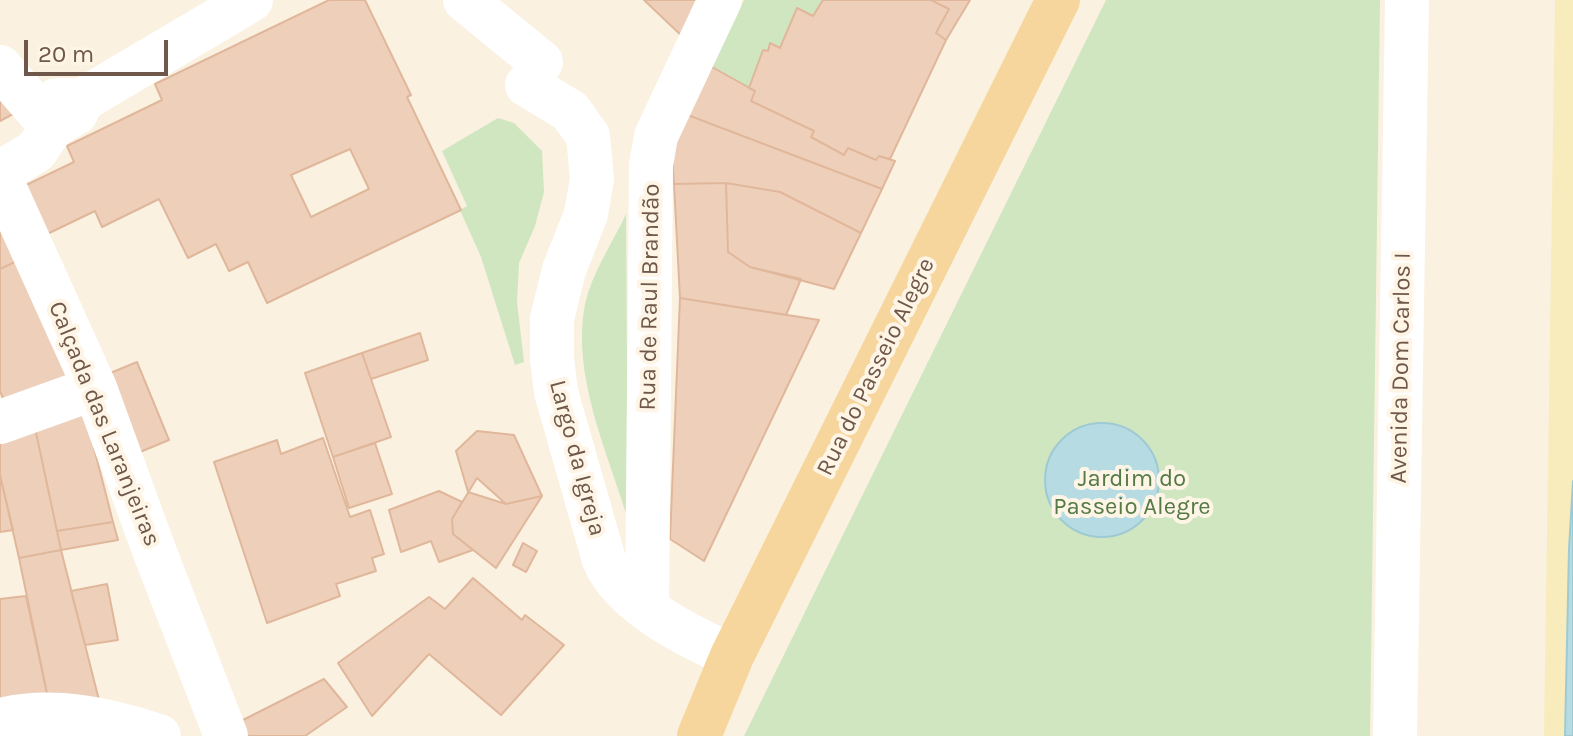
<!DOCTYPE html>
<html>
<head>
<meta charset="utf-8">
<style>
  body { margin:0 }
  #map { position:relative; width:1573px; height:736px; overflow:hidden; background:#faf1e0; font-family:Karla,sans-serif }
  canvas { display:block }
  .scale { position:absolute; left:24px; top:40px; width:144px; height:36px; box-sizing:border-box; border:4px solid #6f5849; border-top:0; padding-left:10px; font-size:24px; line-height:28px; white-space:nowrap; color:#6f5849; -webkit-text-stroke:6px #fef5e6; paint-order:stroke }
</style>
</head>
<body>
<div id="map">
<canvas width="1573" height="736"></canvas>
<div class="scale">20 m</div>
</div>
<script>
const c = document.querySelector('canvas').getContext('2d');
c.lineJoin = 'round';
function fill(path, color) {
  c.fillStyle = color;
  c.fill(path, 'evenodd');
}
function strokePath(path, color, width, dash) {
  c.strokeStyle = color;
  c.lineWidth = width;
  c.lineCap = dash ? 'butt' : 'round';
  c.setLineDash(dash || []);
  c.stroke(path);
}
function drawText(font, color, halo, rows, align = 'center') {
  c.font = font + ' Karla,sans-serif';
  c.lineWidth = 8;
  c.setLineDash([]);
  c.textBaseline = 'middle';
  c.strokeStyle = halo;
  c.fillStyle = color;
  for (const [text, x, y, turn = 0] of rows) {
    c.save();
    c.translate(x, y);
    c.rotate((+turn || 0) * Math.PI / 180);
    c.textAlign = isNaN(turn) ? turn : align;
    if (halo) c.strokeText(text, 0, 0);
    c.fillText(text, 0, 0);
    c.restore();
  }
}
fill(new Path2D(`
  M744,0H823L813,16L780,48L770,43L768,51L763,50L749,88L712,67Z
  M1106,0H1380L1370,736H744Z
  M498,118L514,123L542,151L544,192L535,226L519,263L517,302L524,362L515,365L481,257L460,210L467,206L442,151Z
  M626,214L628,520C608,453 571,376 585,304C592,273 612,244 626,214Z`), '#cfe6c0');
fill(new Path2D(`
  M1555,0H1573V481L1569,549L1565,736H1544Z`), '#f8ecbd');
const water = new Path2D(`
  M1045 480a57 57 0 1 1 114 0a57 57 0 1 1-114 0Z
  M1573,481V736H1565L1569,549Z`);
fill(water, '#b7dbe2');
strokePath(water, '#9ecad3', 2);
const building = new Path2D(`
  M329,0H365L411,95L407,97L461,210L267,303L248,262L229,271L216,244L188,258L159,199L102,227L95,211L43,236L20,188L74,162L67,146L162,100L155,84ZM350,149L369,189L311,217L291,175Z
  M644,0H708L684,38Z
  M823,0H931L949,9L936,33L946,40L890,159L879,156L876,160L848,148L844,155L811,137L814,131L751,101L755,91L749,88L763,50L768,51L770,43L780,48L797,8L813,16Z
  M931,0H970L946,40L936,33L949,9Z
  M712,67L755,91L751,101L814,131L811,137L844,155L848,148L876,160L879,156L895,161L882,189L685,114Z
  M0,88L13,114L0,121Z
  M685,114L882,189L861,233L780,192L726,183L674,184L671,139Z
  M726,183L728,252L750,267L801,279L786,315L680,298L674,184Z
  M726,183L780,192L861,233L834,289L750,267L728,252Z
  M0,215L25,257L0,269Z
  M25,257L79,382L7,408L0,391V269Z
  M680,298L819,320L704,561L670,539Z
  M420,333L428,360L371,379L362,353Z
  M362,353L391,437L333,457L305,373Z
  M137,362L169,440L140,452L108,374Z
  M83,405L113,522L57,531L34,423Z
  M34,423L61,550L19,558L0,475V432Z
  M477,431L514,435L542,496L506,504L468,492L456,451Z
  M323,438L350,517L370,510L384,554L372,558L376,571L336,584L340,596L267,623L214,462L277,440L281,454Z
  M375,443L392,494L349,508L333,457Z
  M0,475L13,530L0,532Z
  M477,478L506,504L542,496L496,568L453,534L452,519Z
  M439,491L462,502L452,519L453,534L473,550L439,562L431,541L401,552L389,510Z
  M113,522L118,540L61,550L57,531Z
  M523,543L537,551L526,572L513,565Z
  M61,550L101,708L49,703L19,558Z
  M473,578L522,620L525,615L564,645L501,715L429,654L372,716L338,663L429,597L445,609Z
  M107,584L118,640L85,645L71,591Z
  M26,596L49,703L0,711V599Z
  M324,679L347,707L305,736H248L241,721Z`);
fill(building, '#eed0ba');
strokePath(building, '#e0b79b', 2);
strokePath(new Path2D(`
  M465,0L541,62
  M0,67L38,111L56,100H82L251,0
  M527,85L570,111L588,136L592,179L586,214L564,270L552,319V359L556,392L604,560C623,605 690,637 732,656
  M82,100L76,113L53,126L36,151L8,168L2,182L95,388L154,550L226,736
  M0,422L95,388
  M647,608L651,165L656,136L720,0
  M0,720C53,707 108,719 159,736
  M1395,736L1407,0`), '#fff', 44);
strokePath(new Path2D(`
  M699,736L732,656L1058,0`), '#f6d69c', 44);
drawText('24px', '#6f5849', '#fef5e6', [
  ["Rua de Raul Brandão",650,297,-89],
  ["Rua do Passeio Alegre",876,367,-64],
  ["Avenida Dom Carlos I",1401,368,-89],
  ["Calçada das Laranjeiras",104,424,68],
  ["Largo da Igreja",577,458,75]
]);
drawText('24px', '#547a45', '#fef5e6', [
  ["Jardim do",1132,479],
  ["Passeio Alegre",1132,507]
]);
</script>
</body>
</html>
